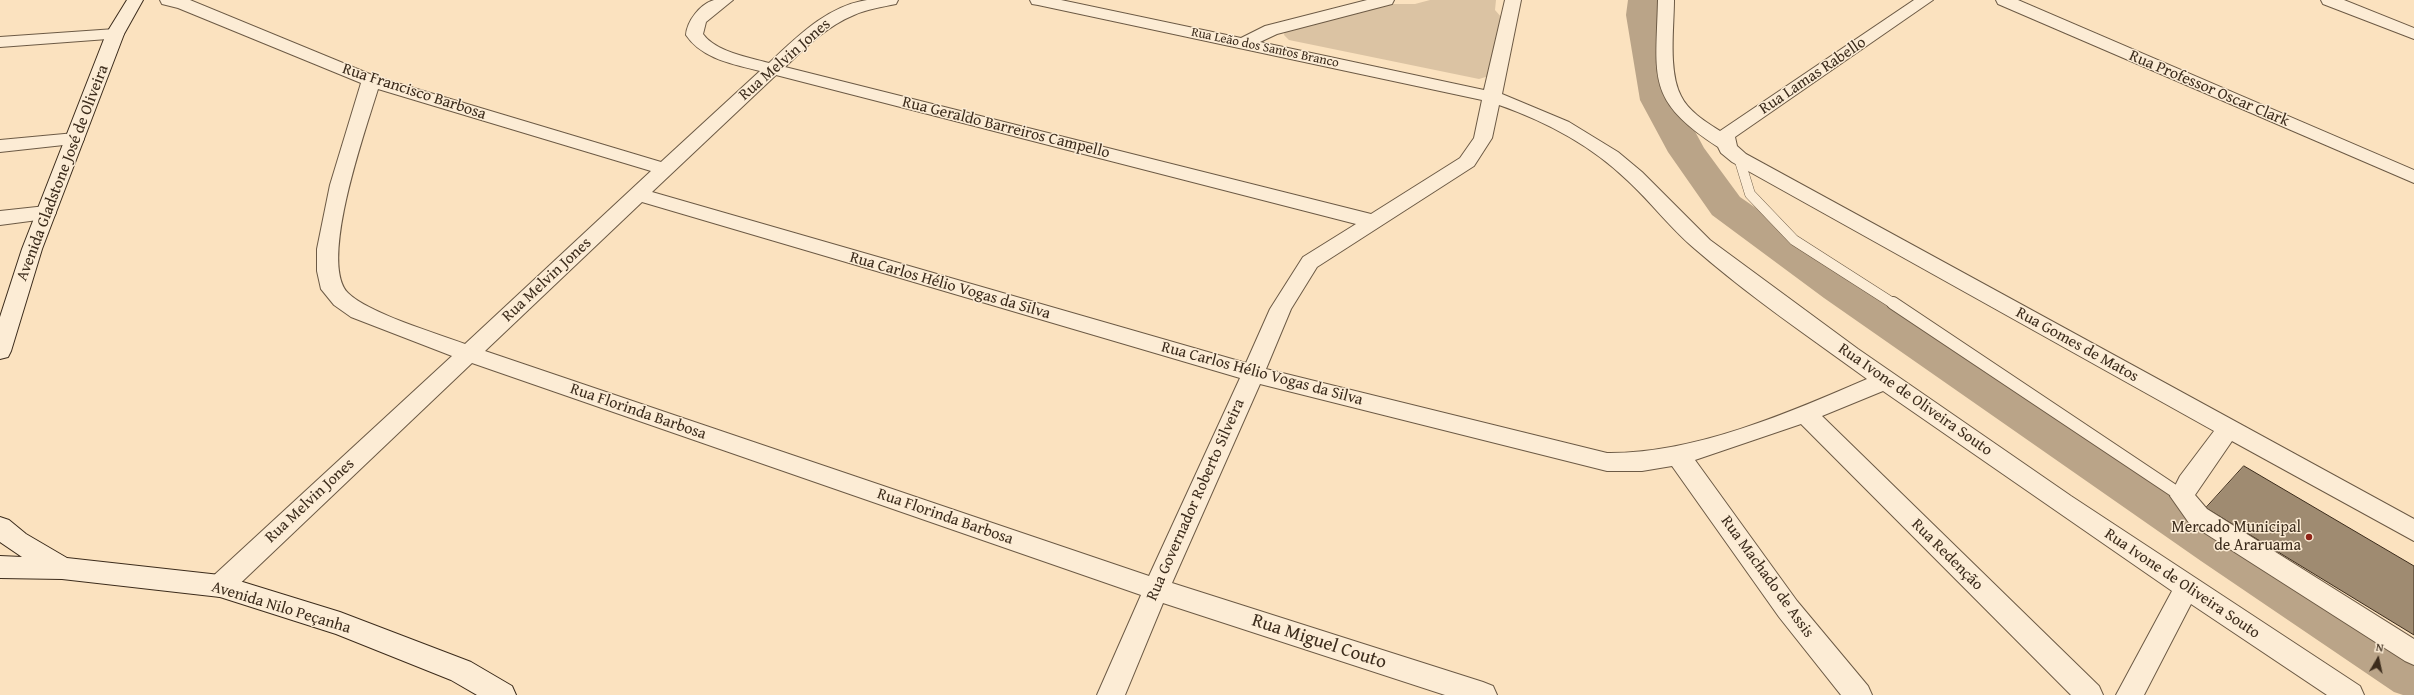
<!DOCTYPE html>
<html>
<head>
<meta charset="utf-8">
<style>
  body { margin:0 }
  #map { position:relative; width:2414px; height:695px; overflow:hidden; background:#fbe2bf; font-family:"Gentium Book Plus",serif }
  canvas { display:block }
  .north { position:absolute; left:2358px; top:639px; width:40px; height:40px; -webkit-text-stroke:3px #fcecd5; paint-order:stroke; rotate:9deg; font-size:11px; font-weight:700; line-height:16px; text-align:center; color:#3c2c1c }
  .north::after { content:''; display:block; margin:auto; width:14px; height:18px; background:#3c2c1c; clip-path:polygon(50% 0,100% 100%,50% 72%,0 100%) }
</style>
</head>
<body>
<div id="map">
<canvas width="2414" height="695"></canvas>
<div class="north">N</div>
</div>
<script>
const c = document.querySelector('canvas').getContext('2d');
c.lineJoin = 'round';
function fill(path, color) {
  c.fillStyle = color;
  c.fill(path, 'evenodd');
}
function strokePath(path, color, width, dash) {
  c.strokeStyle = color;
  c.lineWidth = width;
  c.lineCap = dash ? 'butt' : 'round';
  c.setLineDash(dash || []);
  c.stroke(path);
}
function drawText(font, color, halo, rows, align = 'center') {
  c.font = font + ' "Gentium Book Plus",serif';
  c.lineWidth = 3;
  c.setLineDash([]);
  c.textBaseline = 'middle';
  c.strokeStyle = halo;
  c.fillStyle = color;
  for (const [text, x, y, turn = 0] of rows) {
    c.save();
    c.translate(x, y);
    c.rotate((+turn || 0) * Math.PI / 180);
    c.textAlign = isNaN(turn) ? turn : align;
    if (halo) c.strokeText(text, 0, 0);
    c.fillText(text, 0, 0);
    c.restore();
  }
}
fill(new Path2D(`
  M1430,0H1496L1495,10L1502,18L1489,76L1479,79L1289,40L1284,35L1285,30L1387,4H1415Z`), '#dbc3a3');
fill(new Path2D(`
  M1628,0H1662L1660,15L1678,100L1704,148L1740,197L1854,276L2237,531L2414,644V695H2403L2394,692L2201,561L1824,298L1712,215L1668,152L1640,100L1626,15Z`), '#baa488');
const building = new Path2D(`
  M2244,466L2414,566V635L2206,508Z`);
fill(building, '#9f8b71');
strokePath(building, '#3c2c1c', 1);
const serviceFar1 = new Path2D(`
  M1739,158L1750,194L1794,240L1894,304`);
const service = new Path2D(`
  M1893,303L2182,496`);
const minor = new Path2D(`
  M160,0H190L377,77L661,162L760,71C733,64 702,59 686,35C687,21 700,4 714,0C720,0 728,0 733,0L706,22L703,34C716,52 748,57 769,63C797,37 827,6 867,0C877,0 888,0 898,0L896,4C882,7 867,9 854,15C827,26 806,47 785,67L1371,214L1460,158L1474,138L1482,100L1038,5L1032,4L1030,0H1061L1241,38L1265,26L1367,0H1394L1392,4L1277,34L1260,42L1484,90L1505,0H1521L1502,94L1569,122L1618,152L1642,172L1710,240L1858,349L2071,496L2360,686L2364,695H2327L2191,604L2144,695H2116L2172,591L1883,391L1822,416L2099,686L2103,695H2071L1801,424L1695,460L1797,601L1868,686L1872,695H1841L1779,617L1672,466L1642,471H1607L1260,384L1172,583L1483,682L1493,686L1497,695H1445L1163,603L1125,695H1097L1141,595L472,363L229,594L220,597L211,594L207,586L211,578L452,356L351,317L334,305L321,289L317,271V249L330,185L361,83L178,8L162,4ZM776,75L1356,224L1303,257L1270,309L1246,363L652,192ZM378,89L651,171L465,344C436,333 368,313 348,293C318,263 366,129 378,89ZM1499,105C1545,121 1592,146 1627,180C1651,202 1670,228 1695,249C1749,296 1809,337 1867,379C1789,413 1693,454 1607,453L1266,369L1291,309L1317,267L1474,166L1492,138ZM642,202L1240,378L1149,576L485,351Z
  M1658,0H1674C1674,27 1668,71 1681,96C1688,111 1706,122 1720,131L1914,0H1933L1735,137L1737,146L1746,154L2414,519V541L2232,441L2195,495L2207,509L2414,639V665L2405,661L2189,523L2170,496L2180,476L2214,431L1732,162L1721,153L1718,147C1646,100 1656,79 1658,0Z
  M1996,0H2018L2414,170V183L1998,4Z
  M2321,0H2344L2414,28V39L2323,4Z
  M115,29L121,30L124,34L121,38L0,47V37Z
  M75,133L82,135L84,139L82,143L0,152V140Z
  M46,206L53,208L56,213L53,218L0,225V211Z`);
const secondary = new Path2D(`
  M127,0H143L124,34L42,249L11,351L8,357L0,359V317L22,249L106,34Z
  M0,517L9,520L26,534L67,558L220,575L340,612L471,662L512,686L516,695H477L451,680L336,634L220,597L62,579L0,578V556L22,557L0,542Z`);
strokePath(serviceFar1, '#6c5a45', 11);
strokePath(service, '#6c5a45', 14);
strokePath(minor, '#6c5a45', 2);
strokePath(secondary, '#3c2c1c', 2);
strokePath(serviceFar1, '#fcecd5', 10);
strokePath(service, '#fcecd5', 12);
fill(minor, '#fcecd5');
fill(secondary, '#fcecd5');
for (const [x, y, r, color] of [
  [2309,537,4,"#8f2418"]
]) {
  const dot = new Path2D();
  dot.arc(x, y, r, 0, 2 * Math.PI);
  c.fillStyle = color;
  c.fill(dot);
  strokePath(dot, '#fcecd5', 1.5);
}
drawText('13px', '#3c2c1c', '#fcecd5', [
  ["Rua Leão dos Santos Branco",1265,48,12]
]);
drawText('16px', '#3c2c1c', '#fcecd5', [
  ["Rua Melvin Jones",785,60,-41],
  ["Rua Lamas Rabello",1813,76,-34],
  ["Rua Professor Oscar Clark",2209,89,23],
  ["Rua Francisco Barbosa",414,92,18],
  ["Rua Geraldo Barreiros Campello",1006,128,14],
  ["Avenida Gladstone José de Oliveira",63,173,-69],
  ["Rua Melvin Jones",547,280,-43],
  ["Rua Carlos Hélio Vogas da Silva",950,286,16],
  ["Rua Gomes de Matos",2077,345,29],
  ["Rua Carlos Hélio Vogas da Silva",1262,374,15],
  ["Rua Ivone de Oliveira Souto",1915,400,35],
  ["Rua Florinda Barbosa",638,412,19],
  ["Rua Governador Roberto Silveira",1196,500,-66],
  ["Rua Melvin Jones",310,501,-43],
  ["Rua Florinda Barbosa",945,517,19],
  ["Rua Redenção",1947,555,45],
  ["Rua Machado de Assis",1767,577,54],
  ["Rua Ivone de Oliveira Souto",2182,584,34],
  ["Avenida Nilo Peçanha",281,608,17]
]);
drawText('16px', '#3c2c1c', '#fcecd5', [
  ["Mercado Municipal",2301,528],
  ["de Araruama",2301,546]
], 'right');
drawText('19px', '#3c2c1c', '#fcecd5', [
  ["Rua Miguel Couto",1319,642,18]
]);
</script>
</body>
</html>
